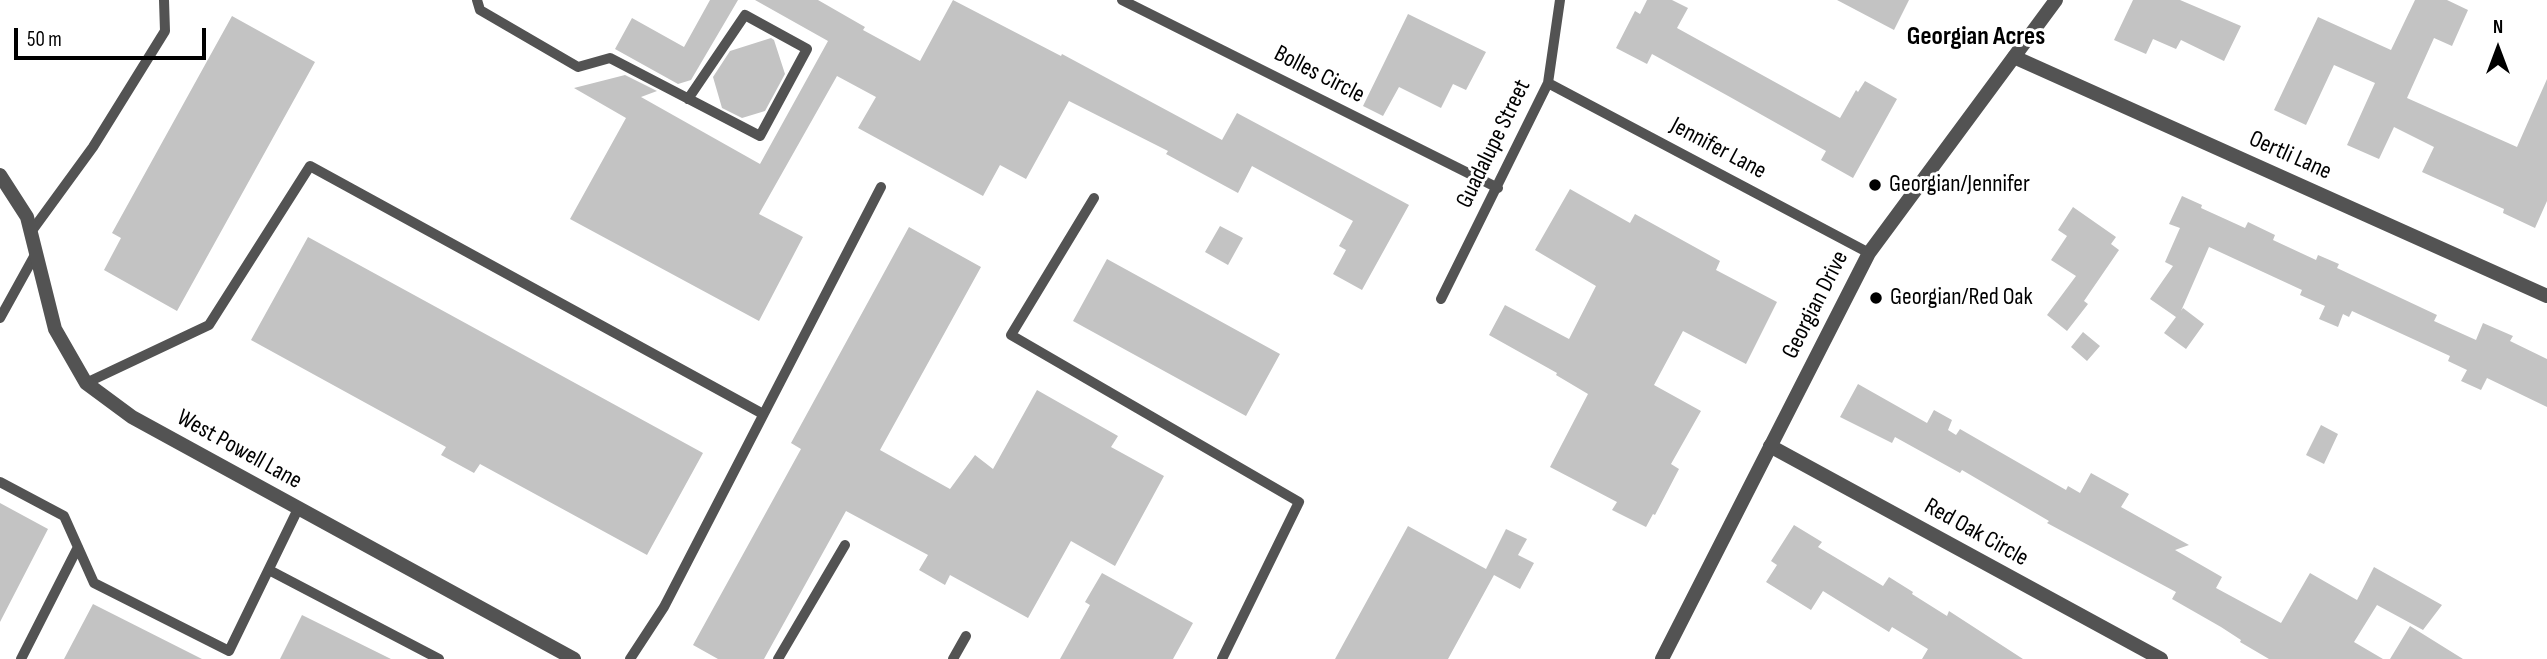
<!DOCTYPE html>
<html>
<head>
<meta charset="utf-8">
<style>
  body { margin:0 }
  #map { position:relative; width:2547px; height:659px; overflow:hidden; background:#fff; font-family:"Sofia Sans Condensed",sans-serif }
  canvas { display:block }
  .north { position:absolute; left:2463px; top:14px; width:70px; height:70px; -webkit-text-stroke:5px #fff; paint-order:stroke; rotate:0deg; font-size:19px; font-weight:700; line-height:28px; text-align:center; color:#000 }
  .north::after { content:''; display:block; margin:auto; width:24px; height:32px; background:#000; clip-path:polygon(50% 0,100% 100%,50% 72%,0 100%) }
  .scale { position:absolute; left:14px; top:28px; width:192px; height:32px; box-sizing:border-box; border:4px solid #000; border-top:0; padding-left:9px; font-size:21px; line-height:24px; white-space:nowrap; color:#000; -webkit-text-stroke:5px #fff; paint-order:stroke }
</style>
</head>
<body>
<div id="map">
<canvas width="2547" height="659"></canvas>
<div class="north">N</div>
<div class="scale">50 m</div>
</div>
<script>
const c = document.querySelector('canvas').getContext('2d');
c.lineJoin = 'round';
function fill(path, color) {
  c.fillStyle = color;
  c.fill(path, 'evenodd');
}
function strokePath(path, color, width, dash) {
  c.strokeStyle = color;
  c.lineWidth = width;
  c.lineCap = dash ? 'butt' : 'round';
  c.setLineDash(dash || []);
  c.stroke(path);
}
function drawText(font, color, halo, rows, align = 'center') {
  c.font = font + ' "Sofia Sans Condensed",sans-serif';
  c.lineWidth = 6;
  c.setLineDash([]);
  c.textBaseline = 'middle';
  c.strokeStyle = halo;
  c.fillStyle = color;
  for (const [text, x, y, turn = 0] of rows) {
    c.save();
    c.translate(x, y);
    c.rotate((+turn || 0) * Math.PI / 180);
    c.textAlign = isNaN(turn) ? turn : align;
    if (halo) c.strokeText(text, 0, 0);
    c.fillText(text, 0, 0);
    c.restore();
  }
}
fill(new Path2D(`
  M710,0H738L691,80L678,84L615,49L632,18L684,47Z
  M755,0H818L865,27L863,30L920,61L953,0L1061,56L1062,54L1222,140L1237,113L1409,205L1362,290L1333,274L1346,250L1339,246L1353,221L1252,166L1238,193L1166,154L1168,151L1069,101L1026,179L1000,165L983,196L858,128L876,97L837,76L759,214L803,237L759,321L570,219L626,118L574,88L625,75L657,91L641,97L760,164L828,41Z
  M1647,0H1672L1688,8L1677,28L1840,118L1856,90L1858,92L1865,81L1897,99L1853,178L1821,160L1826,151L1730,97L1652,54L1647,64L1616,48L1635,11L1640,14Z
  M1837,0H1909L1894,30Z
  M2133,0H2180L2241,26L2224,61L2181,40L2176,49L2153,39L2146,54L2114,40Z
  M2415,0H2447L2468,10L2452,46L2434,38L2407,98L2517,147L2547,79V201L2535,228L2503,213L2504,209L2422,172L2434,147L2394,127L2379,159L2347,145L2375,83L2334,65L2306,125L2274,110L2318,17L2391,50Z
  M1408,14L1486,52L1466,90L1453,84L1441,108L1399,87L1383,116L1363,106Z
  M232,16L315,62L177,311L104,270L121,238L112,233Z
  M771,38L774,40L785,74L765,111L742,118L722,108L713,77L730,51Z
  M1570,189L1630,223L1635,214L1720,261L1716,270L1777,302L1746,364L1683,331L1654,385L1701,411L1671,464L1679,469L1655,515L1653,514L1646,527L1612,510L1617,502L1550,467L1588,394L1556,375L1557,373L1489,335L1505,305L1569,339L1596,286L1535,250Z
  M2182,196L2202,205L2201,208L2245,228L2248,222L2275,235L2273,240L2316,260L2318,255L2339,264L2337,268L2437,315L2434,321L2476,340L2483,323L2513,336L2510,341L2547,359V407L2487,378L2481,390L2461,381L2467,370L2448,361L2450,356L2352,311L2349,317L2343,314L2338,327L2319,319L2325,306L2300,295L2302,290L2209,247L2181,311L2183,308L2204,324L2186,349L2164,333L2176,317L2150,299L2173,266L2165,262L2180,228L2169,224Z
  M2073,207L2116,237L2111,244L2119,250L2084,301L2088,304L2067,331L2047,315L2076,276L2051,260L2067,236L2058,230Z
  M1220,226L1243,238L1228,265L1205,252Z
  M909,227L981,267L880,450L950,489L975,455L993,469L1037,390L1118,436L1111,447L1164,476L1115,566L1071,541L1028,618L950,575L945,585L919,570L928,555L846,511L764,659H718L693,645L801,449L791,443Z
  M308,237L703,453L647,555L480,464L474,473L441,455L446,447L251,340Z
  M1107,259L1280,354L1246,416L1073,321Z
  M2083,332L2100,346L2087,361L2071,347Z
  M1858,384L1927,423L1934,410L1952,420L1948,430L1956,435L1960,429L2066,490L2068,486L2080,493L2091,473L2129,494L2121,507L2189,545L2175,550L2222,577L2216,588L2281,623L2310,573L2357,600L2374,567L2442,605L2423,630L2377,605L2354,642L2383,659H2269L2240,642L2241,640L2221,627L2172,599L2176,592L2047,523L2049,521L1962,470L1960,473L1895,437L1892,443L1840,417Z
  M2321,425L2338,434L2324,464L2306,455Z
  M0,503L48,529L0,622Z
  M1794,525L1822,542L1818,547L1883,586L1889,577L1913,592L1912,594L1947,616L1949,611L2023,659H1922L1928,649L1892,627L1889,632L1823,591L1811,610L1766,582L1777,565L1771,561Z
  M1408,526L1486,569L1506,529L1527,539L1518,555L1534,563L1520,589L1494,575L1448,659H1335Z
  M1102,573L1193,623L1173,659H1060L1090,605L1085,602Z
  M93,604L202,659H64Z
  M302,615L391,659H280Z
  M2410,626L2463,659H2390Z`), '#c3c3c3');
strokePath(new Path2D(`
  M477,0L480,10L578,67L610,58L760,136L807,49L745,15L688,99
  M1122,0L1498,188
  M1548,83L1869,253
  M1094,198L1011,335L1299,502L1222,659
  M31,232L93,147L165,31L164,0
  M1441,299L1548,83L1560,0
  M0,318L36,253
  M86,383L209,325L310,166L763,414
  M0,482L64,516L94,583L229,651L298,509
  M269,570L439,659
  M21,659L78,547
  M630,659L664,607L881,187
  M778,659L845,545
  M953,659L966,636`), '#535353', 10);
strokePath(new Path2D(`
  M2014,57L2547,296
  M0,175L27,217L55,329L86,383L132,417L574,659
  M1770,446L2161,659`), '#535353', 14);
strokePath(new Path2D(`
  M1662,659L1869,253L2056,0`), '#535353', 14);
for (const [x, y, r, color] of [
  [1875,185,7,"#000"],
  [1876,298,7,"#000"]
]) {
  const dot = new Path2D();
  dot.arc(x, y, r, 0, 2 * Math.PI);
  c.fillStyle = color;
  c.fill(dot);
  strokePath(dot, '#fff', 2.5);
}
drawText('24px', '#000', '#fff', [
  ["Bolles Circle",1319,75,27],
  ["Guadalupe Street",1494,144,-64],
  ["Jennifer Lane",1718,149,28],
  ["Oertli Lane",2290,156,24],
  ["Georgian Drive",1816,305,-63],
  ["West Powell Lane",239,450,29],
  ["Red Oak Circle",1976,533,29]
]);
drawText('24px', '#000', '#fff', [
  ["Georgian/Jennifer",1889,185],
  ["Georgian/Red Oak",1890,298]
], 'left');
drawText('bold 26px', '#000', '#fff', [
  ["Georgian Acres",1976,37]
]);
</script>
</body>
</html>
